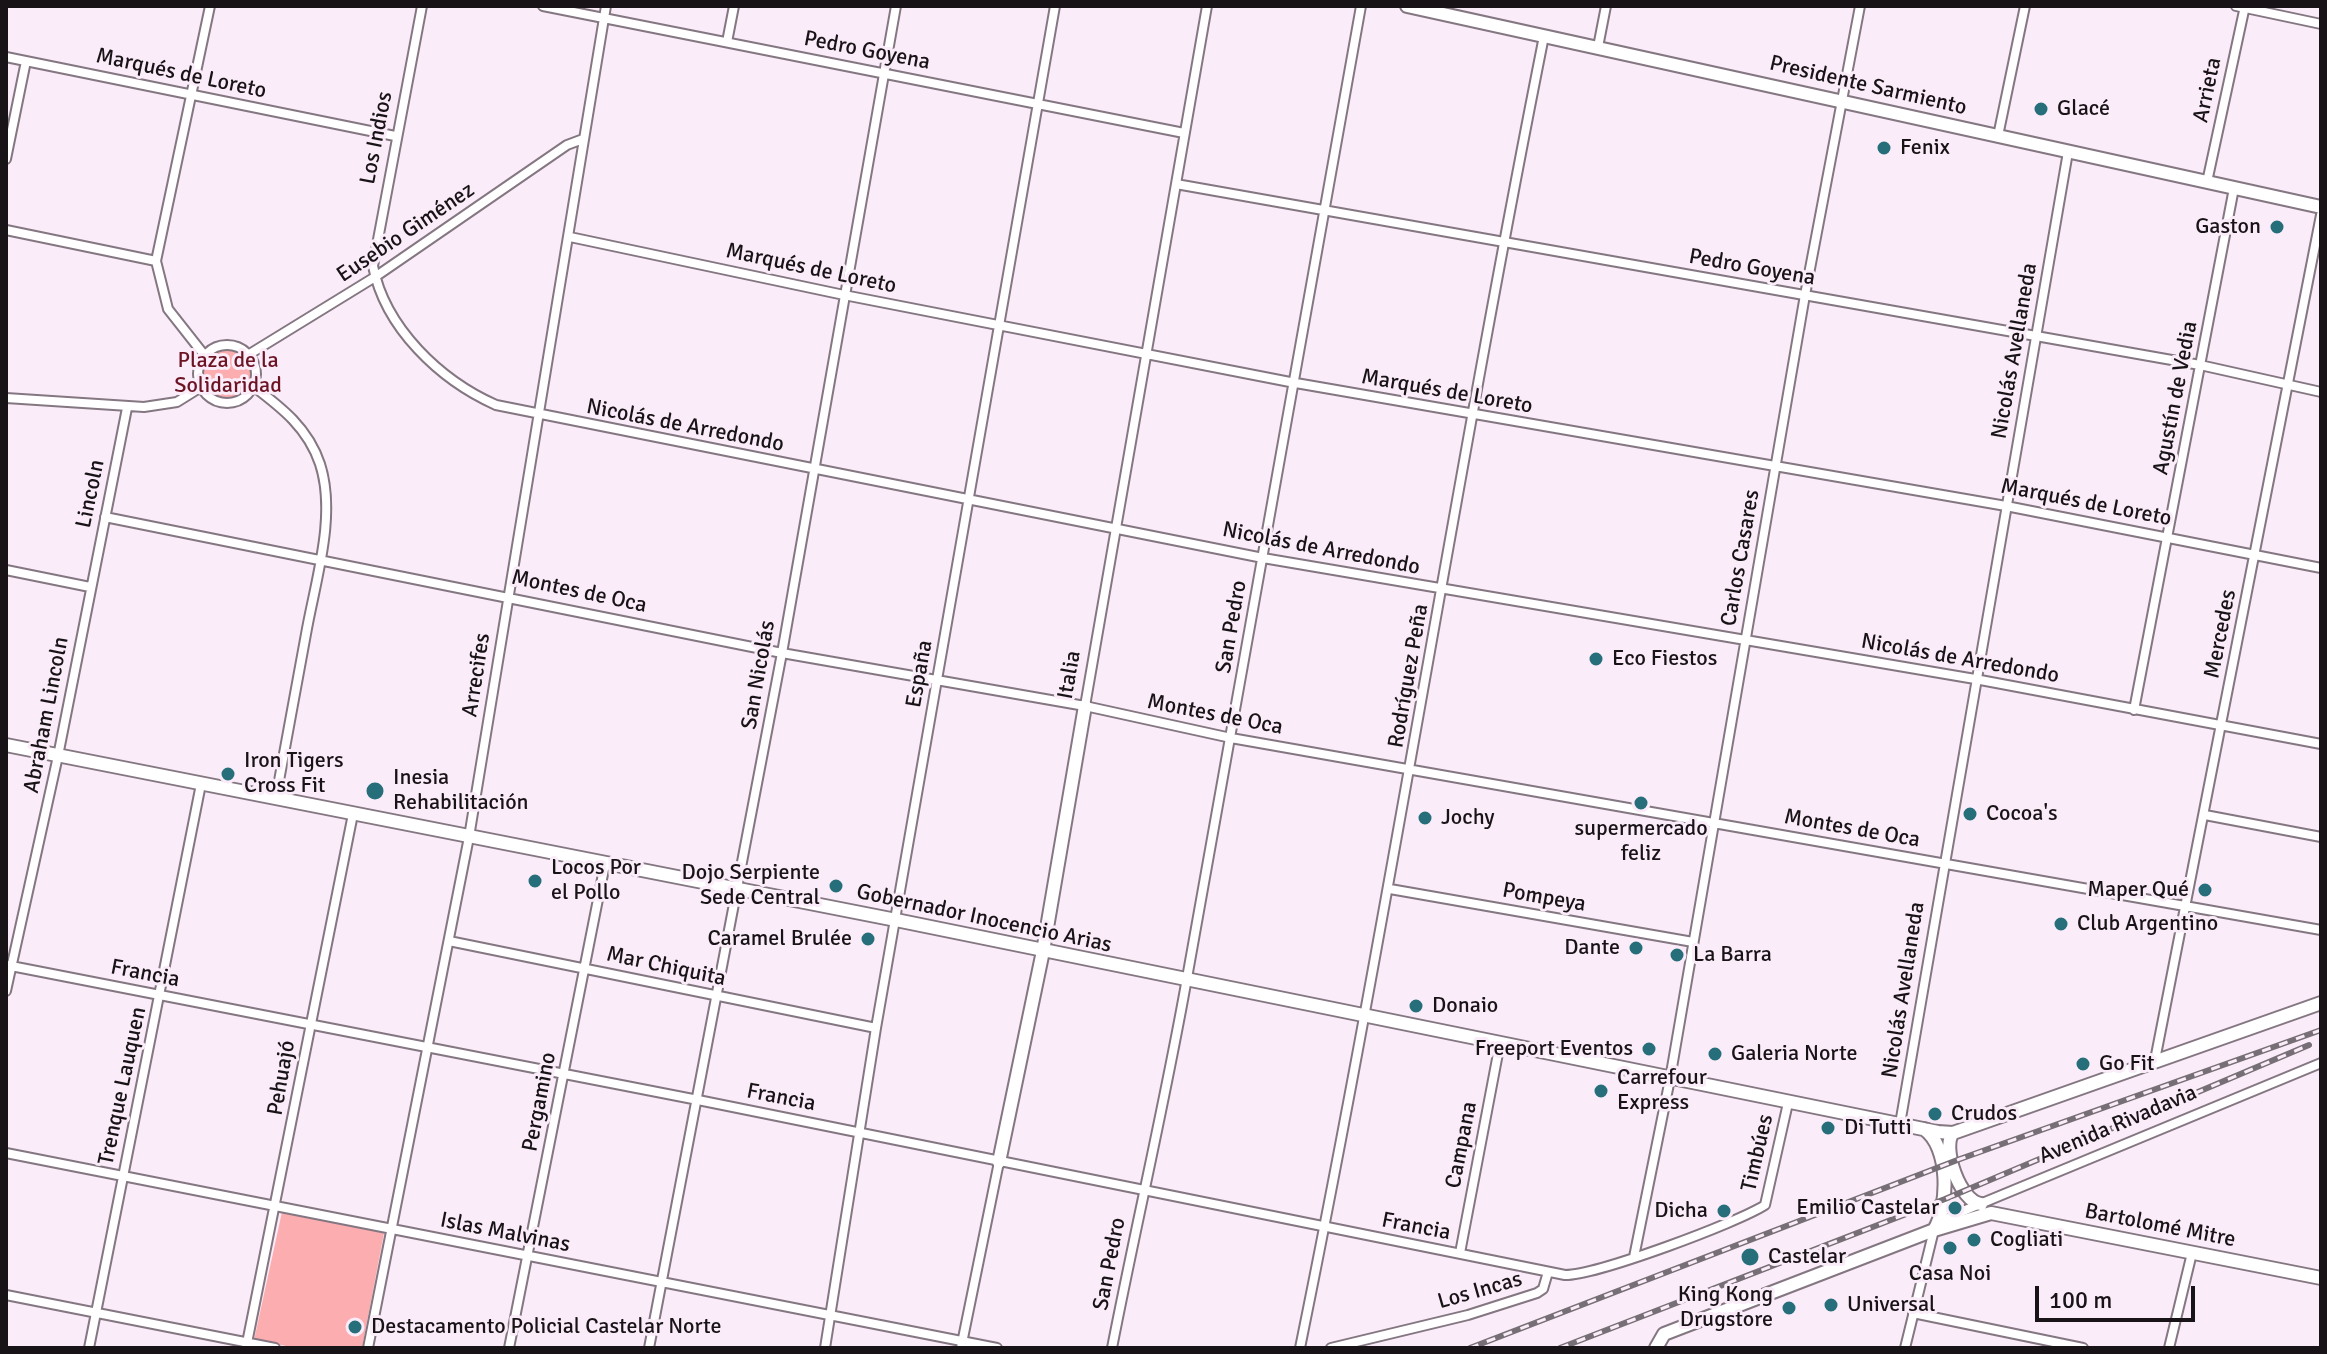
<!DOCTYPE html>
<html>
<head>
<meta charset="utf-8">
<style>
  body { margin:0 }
  #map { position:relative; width:2327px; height:1354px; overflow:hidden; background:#faecf8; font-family:Signika,sans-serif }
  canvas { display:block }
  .frame { position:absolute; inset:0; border:8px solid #181317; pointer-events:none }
  .scale { position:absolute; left:2035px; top:1286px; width:160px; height:36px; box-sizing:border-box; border:4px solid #181317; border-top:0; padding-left:10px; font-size:24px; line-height:28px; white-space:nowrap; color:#181317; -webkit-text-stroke:6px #faecf8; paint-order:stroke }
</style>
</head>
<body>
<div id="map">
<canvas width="2327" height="1354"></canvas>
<div class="frame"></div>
<div class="scale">100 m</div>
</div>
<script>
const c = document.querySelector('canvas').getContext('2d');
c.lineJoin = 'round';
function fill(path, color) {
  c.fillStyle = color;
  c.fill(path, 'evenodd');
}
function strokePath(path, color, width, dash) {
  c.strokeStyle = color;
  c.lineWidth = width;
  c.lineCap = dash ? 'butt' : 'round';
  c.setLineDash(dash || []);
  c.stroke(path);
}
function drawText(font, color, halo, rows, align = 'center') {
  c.font = font + ' Signika,sans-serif';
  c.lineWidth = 6;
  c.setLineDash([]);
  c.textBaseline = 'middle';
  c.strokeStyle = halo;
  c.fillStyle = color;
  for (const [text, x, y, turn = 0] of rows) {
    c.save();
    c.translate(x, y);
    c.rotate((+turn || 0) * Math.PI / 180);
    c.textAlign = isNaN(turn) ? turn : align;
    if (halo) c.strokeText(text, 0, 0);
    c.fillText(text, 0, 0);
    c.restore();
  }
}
fill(new Path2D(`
  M201 374a26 26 0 1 1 52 0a26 26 0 1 1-52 0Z
  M282,1212L384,1233L362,1348H297L254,1340Z`), '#fcadb0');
const street = new Path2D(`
  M422,6L373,266C385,328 440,380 496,405L1263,558L1975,679L2321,744
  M543,6L1184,133
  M2236,6L2321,24
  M727,42L734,6
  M1598,47L1606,6
  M6,57L395,136
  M1998,136L2025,6
  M6,159L26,61
  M2207,182L2245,6
  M1176,184L2200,365L2321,392
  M6,230L156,261
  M570,237L844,295L1290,382L2006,506L2321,568
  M198 374a29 29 0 1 1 58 0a29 29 0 1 1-58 0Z
  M248,355L375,277L567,145L583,139
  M205,356L168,309L156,261L210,6
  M253,386C282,408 308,428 320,464C337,516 315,582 306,634C296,688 286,743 276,797
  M6,398L144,407L177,402L201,387
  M105,517L782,653L1085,706L1231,738L2321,930
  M6,570L90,587
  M1085,706L1207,6
  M2134,710L2234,188
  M2205,815L2321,837
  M1390,889L1693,942
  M449,941L876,1028
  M6,965L698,1100L1565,1275C1597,1275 1737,1223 1765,1205L1788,1103
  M6,991L58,756L127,408
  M2155,1060L2321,215
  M1900,1124L2068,152
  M6,1153L997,1348
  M1460,1253L1500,1043
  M1634,1257L1670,1079L1805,295L1860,6
  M6,1295L275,1348
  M1913,1313L2083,1348
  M89,1348L201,784
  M246,1348L353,814
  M368,1348L469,837L606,6
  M509,1348L605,864
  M649,1348L782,653L896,6
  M825,1348L876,1028L1055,6
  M961,1348L999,1162
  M1112,1348C1136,1225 1165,1102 1187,978C1243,654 1301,330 1361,6
  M1300,1348C1389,912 1457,472 1544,36
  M1331,1348L1468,1315L1537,1293L1543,1289L1548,1272
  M1905,1348L1934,1230L1951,1216L2321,1063
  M2169,1348L2192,1253`);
const secondary = new Path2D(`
  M1407,6L2321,207
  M6,745L896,920L1938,1132L1953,1133L2321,1003
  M1924,1129C1950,1147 1949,1206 1934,1230
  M1953,1133C1941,1147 1960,1202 1981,1204
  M999,1162L1043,951L1085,706
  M1656,1348L1664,1334L1934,1230L1991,1213L2321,1278`);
strokePath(street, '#847782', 12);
strokePath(secondary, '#847782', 16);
strokePath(street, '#fff', 8);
strokePath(secondary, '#fff', 12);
const rail = new Path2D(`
  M1470,1348L1960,1159L2321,1030
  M1560,1348L1945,1199L2309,1045`);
strokePath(rail, '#776f76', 6);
strokePath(rail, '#faecf8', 3, [9]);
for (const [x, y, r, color] of [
  [2041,109,8,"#276e7b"],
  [1884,148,8,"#276e7b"],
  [2277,227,8,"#276e7b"],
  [1596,659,8,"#276e7b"],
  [228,774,8,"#276e7b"],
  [375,791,10,"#276e7b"],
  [1641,803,8,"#276e7b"],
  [1970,814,8,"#276e7b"],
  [1425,818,8,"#276e7b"],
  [535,881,8,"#276e7b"],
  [836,886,8,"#276e7b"],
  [2205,890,8,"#276e7b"],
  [2061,924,8,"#276e7b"],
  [868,939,8,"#276e7b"],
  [1636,948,8,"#276e7b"],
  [1677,955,8,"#276e7b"],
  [1416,1006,8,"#276e7b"],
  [1649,1049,8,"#276e7b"],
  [1715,1054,8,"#276e7b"],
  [2083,1064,8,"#276e7b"],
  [1601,1091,8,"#276e7b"],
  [1935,1114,8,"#276e7b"],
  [1828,1128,8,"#276e7b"],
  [1955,1208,8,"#276e7b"],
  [1724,1211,8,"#276e7b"],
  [1974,1240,8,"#276e7b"],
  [1950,1248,8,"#276e7b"],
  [1750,1257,10,"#276e7b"],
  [1831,1305,8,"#276e7b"],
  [1789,1308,8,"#276e7b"],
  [355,1327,8,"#276e7b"]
]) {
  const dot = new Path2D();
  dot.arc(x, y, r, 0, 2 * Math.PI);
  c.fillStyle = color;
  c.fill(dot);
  strokePath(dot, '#faecf8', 3);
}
drawText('22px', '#181317', '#faecf8', [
  ["Pedro Goyena",867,51,11],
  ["Marqués de Loreto",181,74,12],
  ["Presidente Sarmiento",1868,86,13],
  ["Arrieta",2208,90,-78],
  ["Los Indios",377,138,-79],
  ["Eusebio Giménez",406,233,-34],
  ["Pedro Goyena",1752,268,10],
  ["Marqués de Loreto",811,269,12],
  ["Nicolás Avellaneda",2015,351,-80],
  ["Marqués de Loreto",1447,392,10],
  ["Agustín de Vedia",2176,398,-79],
  ["Nicolás de Arredondo",685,426,11],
  ["Lincoln",91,494,-78],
  ["Marqués de Loreto",2086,503,11],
  ["Nicolás de Arredondo",1321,549,11],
  ["Carlos Casares",1741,558,-80],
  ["Montes de Oca",579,592,12],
  ["San Pedro",1232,627,-80],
  ["Mercedes",2221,634,-79],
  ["Nicolás de Arredondo",1960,659,10],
  ["España",920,674,-80],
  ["Arrecifes",477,675,-81],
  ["San Nicolás",759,675,-80],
  ["Italia",1070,675,-80],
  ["Rodríguez Peña",1409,676,-80],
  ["Abraham Lincoln",47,715,-79],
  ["Montes de Oca",1215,715,11],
  ["Montes de Oca",1852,829,10],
  ["Pompeya",1544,898,10],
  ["Gobernador Inocencio Arias",984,919,12],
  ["Mar Chiquita",666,967,12],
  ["Francia",145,974,11],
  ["Nicolás Avellaneda",1904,990,-81],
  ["Pehuajó",282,1078,-80],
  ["Trenque Lauquen",123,1086,-78],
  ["Francia",781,1098,11],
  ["Pergamino",540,1102,-79],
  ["Avenida Rivadavia",2118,1125,-23],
  ["Campana",1462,1145,-79],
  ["Timbúes",1758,1153,-77],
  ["Bartolomé Mitre",2160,1226,11],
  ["Francia",1416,1227,11],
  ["Islas Malvinas",505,1233,11],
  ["San Pedro",1110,1264,-79],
  ["Los Incas",1480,1291,-16]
]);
drawText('22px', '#181317', '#faecf8', [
  ["Glacé",2057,109],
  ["Fenix",1900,148],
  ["Gaston",2261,227,"right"],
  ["Eco Fiestos",1612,659],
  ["Iron Tigers",244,761],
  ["Cross Fit",244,786],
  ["Inesia",393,778],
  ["Rehabilitación",393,803],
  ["Cocoa's",1986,814],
  ["Jochy",1441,818],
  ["supermercado",1641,829,"center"],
  ["feliz",1641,854,"center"],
  ["Locos Por",551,868],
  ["el Pollo",551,893],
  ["Dojo Serpiente",820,873,"right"],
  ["Sede Central",820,898,"right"],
  ["Maper Qué",2189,890,"right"],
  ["Club Argentino",2077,924],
  ["Caramel Brulée",852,939,"right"],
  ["Dante",1620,948,"right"],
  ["La Barra",1693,955],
  ["Donaio",1432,1006],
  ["Freeport Eventos",1633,1049,"right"],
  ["Galeria Norte",1731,1054],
  ["Go Fit",2099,1064],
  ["Carrefour",1617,1078],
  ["Express",1617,1103],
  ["Crudos",1951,1114],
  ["Di Tutti",1844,1128],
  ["Emilio Castelar",1939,1208,"right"],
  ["Dicha",1708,1211,"right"],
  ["Cogliati",1990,1240],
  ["Castelar",1768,1257],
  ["Casa Noi",1950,1274,"center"],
  ["King Kong",1773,1295,"right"],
  ["Drugstore",1773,1320,"right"],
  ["Universal",1847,1305],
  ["Destacamento Policial Castelar Norte",371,1327]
], 'left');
drawText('22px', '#6d1424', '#faecf8', [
  ["Plaza de la",228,361],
  ["Solidaridad",228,386]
]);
</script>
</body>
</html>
